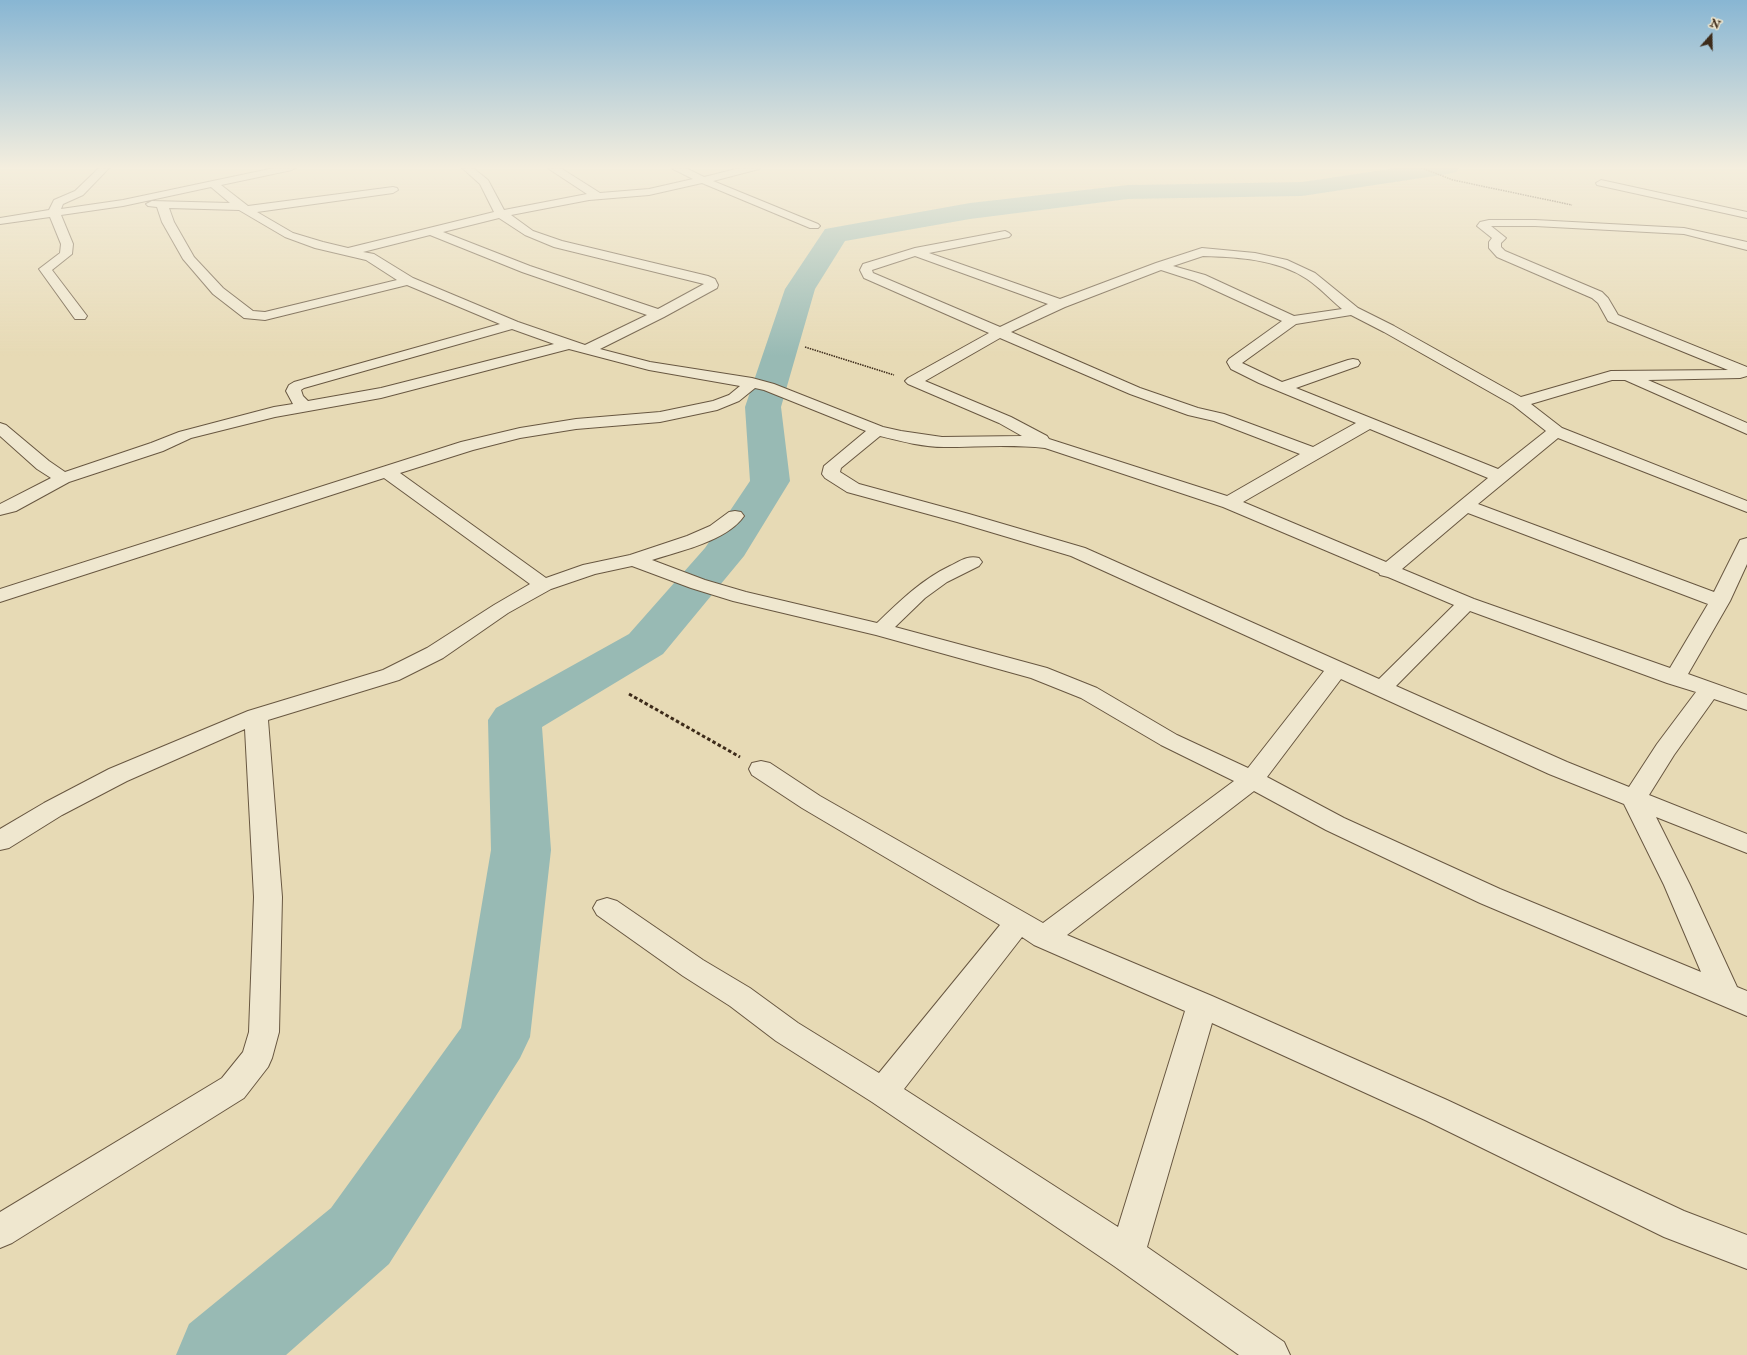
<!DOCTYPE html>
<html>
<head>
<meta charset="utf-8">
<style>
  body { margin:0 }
  #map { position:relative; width:1747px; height:1355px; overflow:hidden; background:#e7dab5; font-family:"IM FELL Double Pica",serif }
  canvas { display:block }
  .north { position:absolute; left:1691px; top:16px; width:40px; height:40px; -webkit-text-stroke:3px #efe7cf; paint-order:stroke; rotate:20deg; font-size:11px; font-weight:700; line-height:16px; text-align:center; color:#3d2b1a }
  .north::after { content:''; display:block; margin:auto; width:14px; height:18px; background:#3d2b1a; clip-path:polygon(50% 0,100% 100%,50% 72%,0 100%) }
</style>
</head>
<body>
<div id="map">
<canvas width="1747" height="1355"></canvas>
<div class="north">N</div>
</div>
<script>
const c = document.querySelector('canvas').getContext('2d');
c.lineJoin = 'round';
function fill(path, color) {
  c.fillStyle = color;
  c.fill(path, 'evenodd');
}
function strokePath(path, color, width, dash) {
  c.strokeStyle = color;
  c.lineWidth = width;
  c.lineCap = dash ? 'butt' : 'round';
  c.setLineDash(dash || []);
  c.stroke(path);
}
fill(new Path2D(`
  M1403,167H1460L1456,172L1448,174L1302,196L1128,199L970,219L845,241L815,289L781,407L790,481L744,556L663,654L542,727L551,850L530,1037L520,1058L389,1264L286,1355H176L189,1324L331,1208L461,1028L491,850L488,720L496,708L629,634L705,548L750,481L745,407L785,289L825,229L970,203L1128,185L1302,182Z`), '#98bab4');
const minor = new Path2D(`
  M100,167H110L83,195L63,204L61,209L123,200L279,167H297L292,170L221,185L248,206L393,187L397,188L398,190L393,193L257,212L293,233L323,242L348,248L494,212L480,184L461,167H472L488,180L504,210L587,194L549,169L548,167H559L600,193L649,189L693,179L673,169L672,167H684L704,177L744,167H760L759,169L713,181L818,224L820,226L818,228H810L702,183L649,195L589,200L511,215L533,231L562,241L708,276L715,279L718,285L717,288L664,317L600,349L650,362L752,378L774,384L883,427L901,431L942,437L1022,436L999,423L908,384L905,381L908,378L989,333L864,278L860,270L863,264L915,248L1005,231L1009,233L1011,235L1009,237L929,253L1060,299L1156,263L1202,248L1255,253L1287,260L1315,273L1358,308L1394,326L1521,397L1611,371L1728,370L1608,321L1598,303L1592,298L1497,257L1489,248V242L1492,238L1477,226L1480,222L1489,220H1535L1684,228L1747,242V250L1684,234L1535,226H1491L1506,238L1501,243V247L1505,251L1602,292L1608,298L1618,315L1747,367V376L1740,378L1648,380L1747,423V434L1625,380H1612L1531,404L1562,428L1747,501V512L1558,438L1478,504L1714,592L1740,540L1747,538V564L1730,601L1688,674L1747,695V710L1714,699L1674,755L1649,795L1747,834V853L1656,817L1690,885L1737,987L1747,991V1016L1480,903L1326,830L1254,791L1067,935L1212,996L1447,1100L1684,1211L1747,1235V1269L1664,1237L1425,1120L1212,1023L1147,1247L1284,1342L1290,1355H1239L1114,1266L872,1102L776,1041L730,1006L683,976L597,915L593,908L597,901L607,898L617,901L703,960L750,988L798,1023L879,1073L1000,925L802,808L752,775L749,769L752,763L761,761L770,763L820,796L1043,923L1234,781L1161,745L1081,698L1031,678L876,635L733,601L691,588L632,566L595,574L551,589L508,613L443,658L399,680L268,720L282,897L279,1032L272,1058L268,1067L244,1098L12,1243L0,1248V1212L222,1078L243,1052L249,1032L254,897L245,729L127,781L62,815L9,848L0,850V829L44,803L109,769L248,711L383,670L427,648L494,605L530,584L384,478L0,602V589L461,442L520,428L576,419L660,412L713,401L729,395L740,386L649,370L569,349L381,398L275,417L191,438L163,451L69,482L16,511L0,515V504L51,478L37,469L0,436V423L6,425L49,461L65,472L151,443L179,432L274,407L293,404L286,391L289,385L294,382L500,324L407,285L265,320L244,318L213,294L183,259L162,222L157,207L148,206L146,204L152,201L230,203L211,187L123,206L61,215L73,244L72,254L52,270L87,316L85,319H75L39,269L60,253L61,244L50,217L0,224V218L49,210L54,200L75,191ZM169,208L239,210L285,237L315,248L366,260L397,280L265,312L253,311L223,288L194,257L174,222ZM499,218L525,235L554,247L704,284L658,309L530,266L443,232ZM430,235L522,272L647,315L585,345L518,322L413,278L374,254L363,252ZM915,256L1048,304L1000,327L873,273L872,270ZM1203,256C1237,257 1277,259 1307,279C1319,287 1330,299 1342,309L1294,316L1205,275L1173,266ZM1161,270L1195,281L1282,321L1229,359L1227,362L1231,369L1259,383L1356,423L1313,447L1224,414L1198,408L1140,388L1011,332L1065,307ZM1351,315L1384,332L1513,405L1546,431L1498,469L1296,388L1358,366L1360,363L1358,360L1353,359L1348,360L1282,382L1242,363L1296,324ZM512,329L554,344L381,388L308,401L303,396L301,390L304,388ZM1000,338L1130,394L1188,415L1214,421L1300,454L1227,496L1049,439L1047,436L1011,417L925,381ZM755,388L764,390L866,431L824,466L822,474L825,478L847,492L957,522L1071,556L1324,671L1248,768L1177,735L1097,688L1047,668L895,627L925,598L947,582L979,566L982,562L979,558C968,555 960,561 950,566C921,580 900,601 877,623L746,592L705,580L652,560C680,551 727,541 744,516L741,512L735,511L729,512L710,526L687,536L630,555L583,565L546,578L400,473L473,450L520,438L576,429L660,422L717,410L739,401ZM1370,429L1488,478L1386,562L1243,502ZM880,436C900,441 923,447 944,447C978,447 1010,444 1045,448L1223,507L1379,573L1380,575L1388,577L1454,605L1379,679L1085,548L969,514L859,484L840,472L841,468ZM1468,513L1708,604L1670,668L1474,599L1402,569ZM1470,611L1667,683L1696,692L1657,744L1629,787L1567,762L1396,686ZM1341,679L1549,774L1624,804L1664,885L1701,972L1500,889L1344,818L1267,777ZM1022,937L1034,945L1185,1011L1118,1227L904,1089Z
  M1601,180L1747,212V218L1597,185L1596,183Z`);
strokePath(minor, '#685741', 2);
strokePath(new Path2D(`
  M1419,167L1453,180L1572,205
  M805,347L894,375`), '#3d2b1a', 1.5, [1.5, 1]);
strokePath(new Path2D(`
  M629,694L740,757`), '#3d2b1a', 3, [3.5, 2.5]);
fill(minor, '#efe7cf');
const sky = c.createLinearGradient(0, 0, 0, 356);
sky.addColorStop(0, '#88b6d3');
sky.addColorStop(0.47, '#f4eede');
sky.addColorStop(1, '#f4eede00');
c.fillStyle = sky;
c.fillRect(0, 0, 1747, 356);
</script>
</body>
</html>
